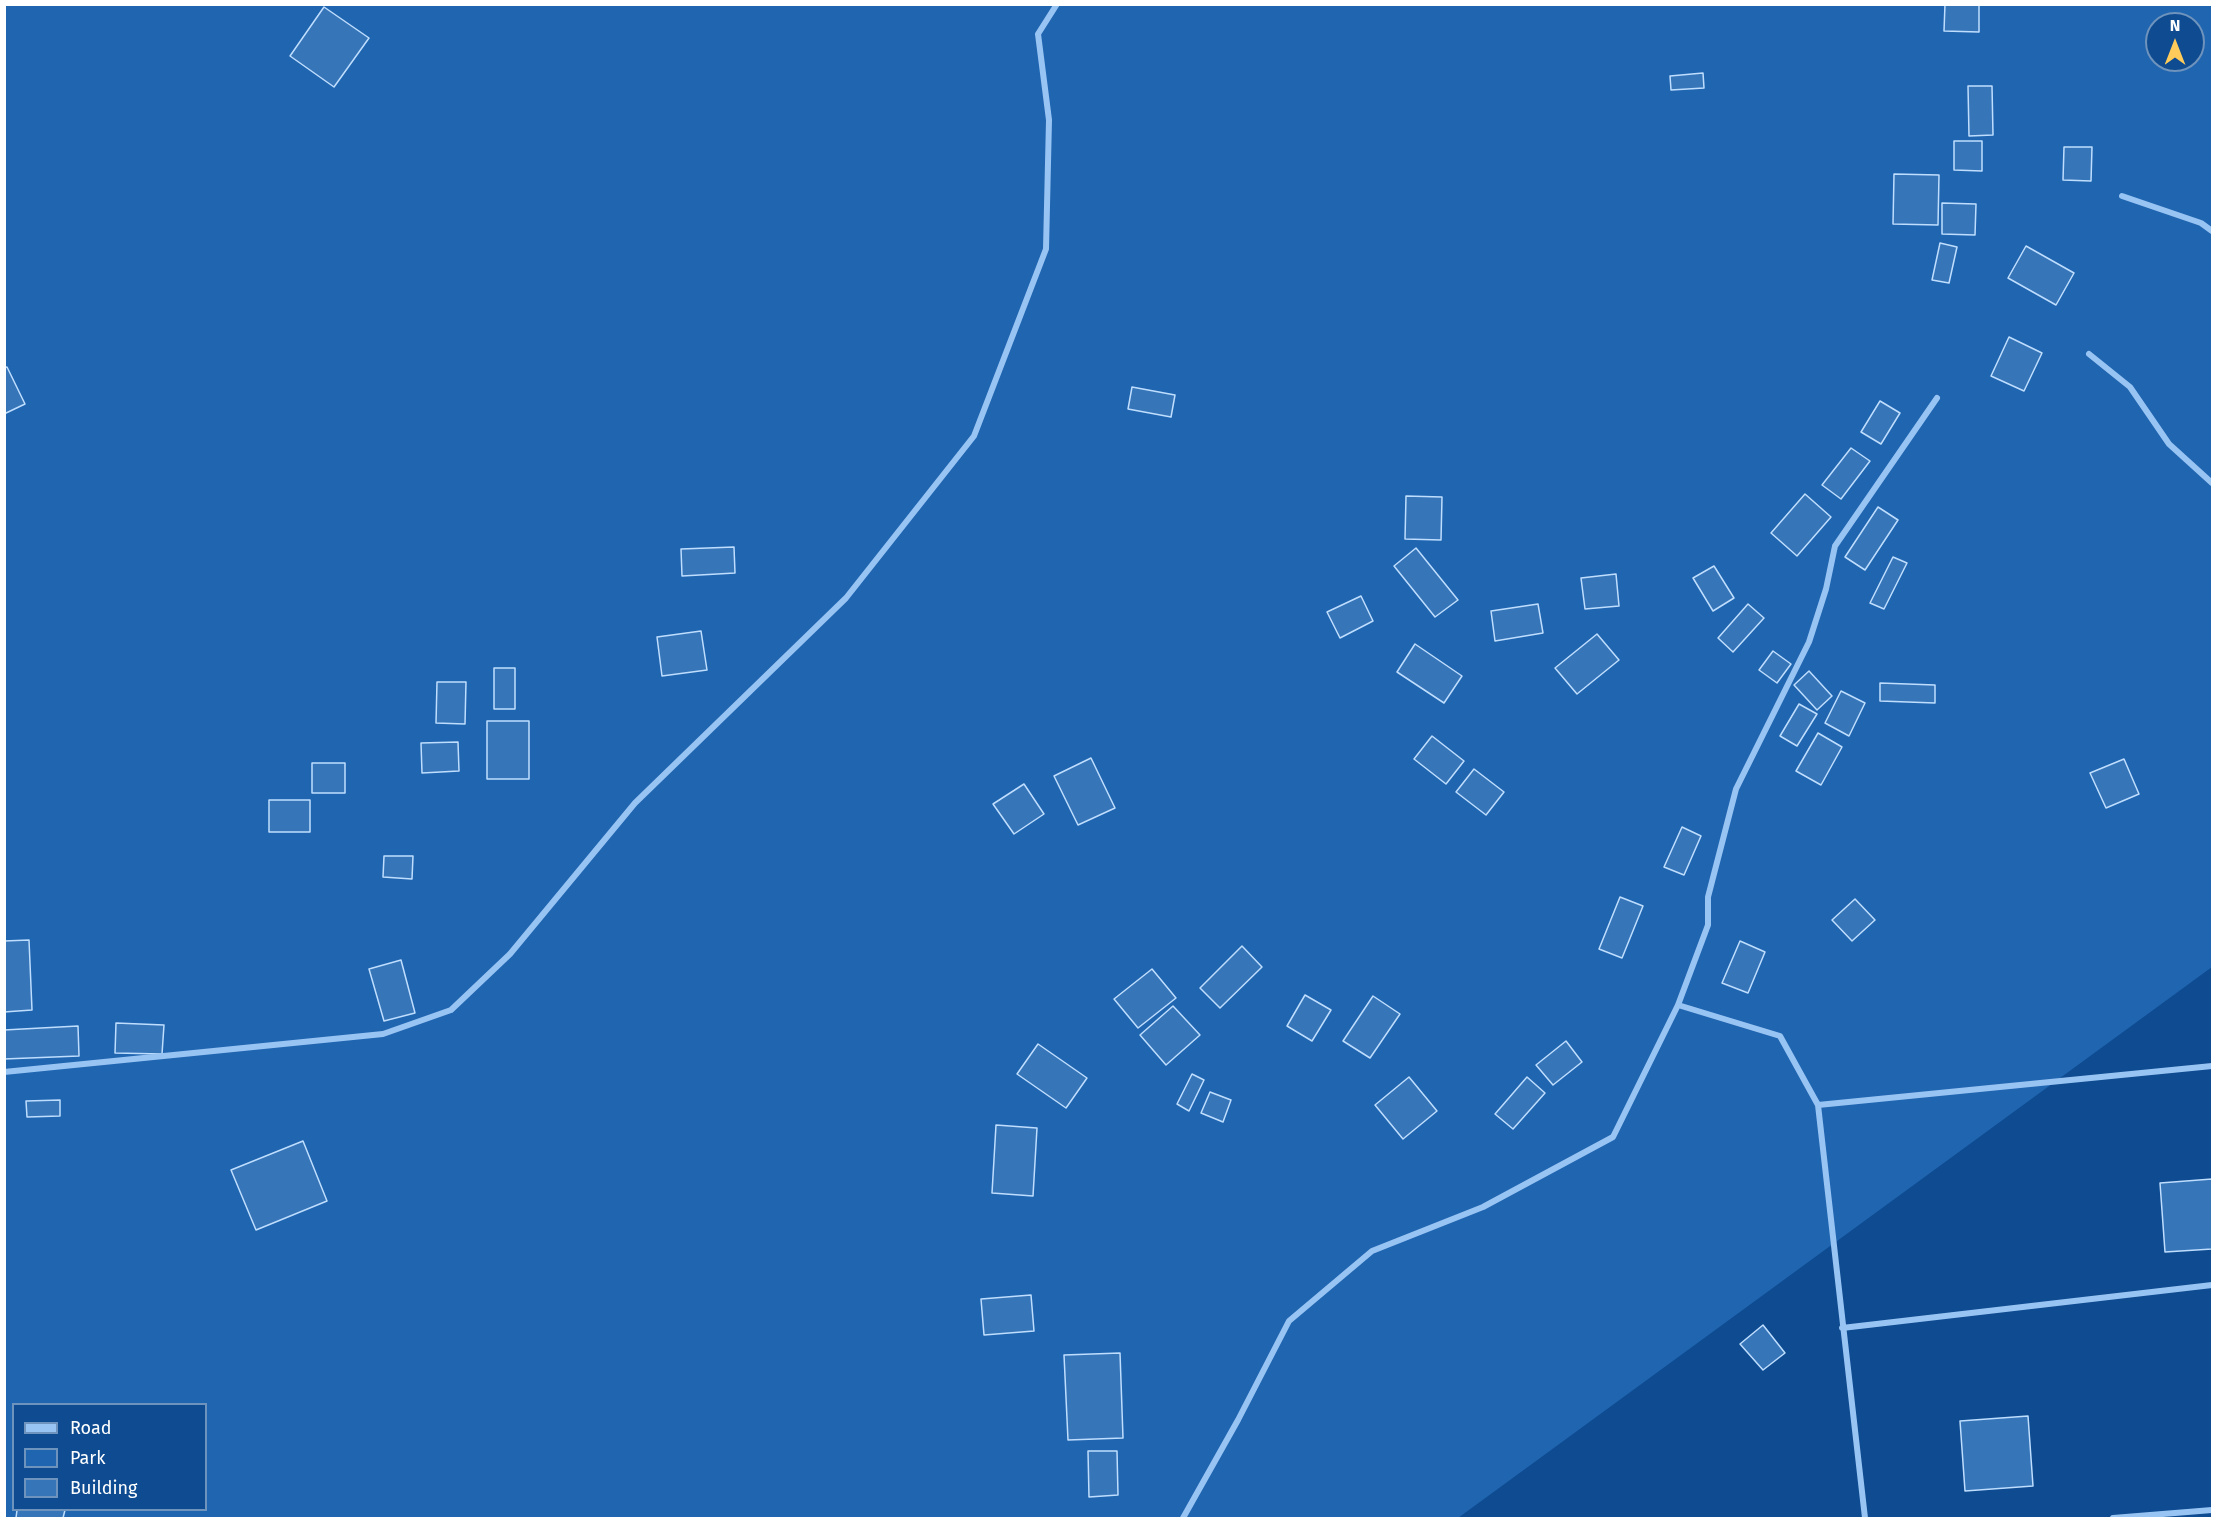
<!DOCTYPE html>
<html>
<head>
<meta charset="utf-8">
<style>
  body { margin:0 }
  #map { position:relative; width:2217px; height:1523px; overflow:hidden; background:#0e4b90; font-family:"Fira Sans",sans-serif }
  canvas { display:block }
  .frame { position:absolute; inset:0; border:6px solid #fff; pointer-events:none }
  .legend { position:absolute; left:12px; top:1403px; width:195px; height:108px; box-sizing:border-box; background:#0e4b90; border:2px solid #6e93bc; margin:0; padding:8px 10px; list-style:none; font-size:18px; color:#fff }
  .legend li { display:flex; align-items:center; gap:12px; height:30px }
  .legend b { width:30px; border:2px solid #6e93bc }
  .north { position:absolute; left:2145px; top:12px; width:60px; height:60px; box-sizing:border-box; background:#0e4b90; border:2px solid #6e93bc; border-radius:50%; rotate:0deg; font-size:16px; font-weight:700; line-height:24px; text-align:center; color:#fff }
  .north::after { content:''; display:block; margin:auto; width:21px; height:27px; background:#ffcb5a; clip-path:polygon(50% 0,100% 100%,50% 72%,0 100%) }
</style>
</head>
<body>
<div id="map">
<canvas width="2217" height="1523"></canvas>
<div class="frame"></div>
<ul class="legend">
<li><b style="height:8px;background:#98c4f4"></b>Road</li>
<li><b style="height:16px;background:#2065b0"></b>Park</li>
<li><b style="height:16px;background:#3775b9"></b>Building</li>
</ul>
<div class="north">N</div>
</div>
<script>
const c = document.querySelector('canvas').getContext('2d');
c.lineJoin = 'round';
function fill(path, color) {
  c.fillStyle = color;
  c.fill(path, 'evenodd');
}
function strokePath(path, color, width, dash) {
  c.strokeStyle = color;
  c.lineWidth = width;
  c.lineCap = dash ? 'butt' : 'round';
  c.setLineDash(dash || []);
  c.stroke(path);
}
fill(new Path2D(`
  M5,5H2212V967L1458,1518H5ZM2157,24H2193V60H2157ZM14,1404H206V1510H14Z`), '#2065b0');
const building = new Path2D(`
  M1945,4H1979V32L1944,31Z
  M324,7L369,38L334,87L290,56Z
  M1703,73L1704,88L1671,90L1670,76Z
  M1968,86H1992L1993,135L1969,136Z
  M1954,141H1982V171L1954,170Z
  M2064,147H2092L2091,181L2063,180Z
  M1894,174L1939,175L1938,225L1893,224Z
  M1942,203L1976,204L1975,235L1942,234Z
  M1940,243L1957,247L1949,283L1932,280Z
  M2026,246L2074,273L2056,305L2008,278Z
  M2009,337L2042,353L2024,391L1991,376Z
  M7,367L25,404L4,414V368Z
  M1132,387L1175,395L1171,417L1128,409Z
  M1880,401L1900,413L1881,444L1861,432Z
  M1851,448L1870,461L1841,499L1822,485Z
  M1805,494L1831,517L1797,556L1771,533Z
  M1406,496L1442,497L1441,540L1405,539Z
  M1878,507L1898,520L1865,570L1845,557Z
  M734,547L735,573L682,576L681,549Z
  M1416,548L1458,600L1435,617L1394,566Z
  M1893,557L1907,563L1884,609L1870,603Z
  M1714,566L1734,598L1713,611L1693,578Z
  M1616,574L1619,606L1585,609L1581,578Z
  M1361,596L1373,621L1340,638L1327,612Z
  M1538,604L1543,633L1495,641L1491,611Z
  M1748,604L1764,618L1733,652L1718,638Z
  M701,631L707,670L662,676L657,637Z
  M1597,634L1619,660L1577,694L1555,668Z
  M1415,644L1462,676L1444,703L1397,672Z
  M1773,651L1791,664L1777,683L1759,670Z
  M494,668H515V709H494Z
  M1809,671L1832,696L1817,710L1794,685Z
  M437,682H466L465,724L436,723Z
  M1880,683L1935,685V703L1880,701Z
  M1841,691L1865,703L1849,736L1825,723Z
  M1799,704L1817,714L1797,746L1780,736Z
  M487,721H529V779H487Z
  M1818,733L1842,747L1821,785L1796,771Z
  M1432,736L1464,761L1446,784L1414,759Z
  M458,742L459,771L422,773L421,743Z
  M1091,758L1115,808L1078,825L1054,776Z
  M2124,759L2139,794L2106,808L2090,773Z
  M312,763H345V793H312Z
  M1474,769L1504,792L1486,815L1456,792Z
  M1024,784L1044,814L1014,834L993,804Z
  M269,800H310V832H269Z
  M1682,827L1701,836L1684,875L1664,867Z
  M384,856H413L412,879L383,877Z
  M1620,897L1643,906L1622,958L1599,949Z
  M1855,899L1875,920L1852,941L1832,920Z
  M29,940L32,1010L4,1012V941Z
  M1740,941L1765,952L1748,993L1722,983Z
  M1242,946L1262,967L1220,1008L1200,988Z
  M401,960L415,1013L384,1021L369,969Z
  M1152,969L1176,998L1138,1028L1114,999Z
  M1305,995L1331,1010L1312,1041L1287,1026Z
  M1373,996L1400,1014L1370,1058L1343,1041Z
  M1173,1006L1200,1035L1166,1065L1140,1035Z
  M116,1023L164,1025L162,1054L115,1053Z
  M78,1026L79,1056L4,1059V1030Z
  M1566,1041L1582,1062L1553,1085L1536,1065Z
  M1038,1044L1087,1078L1066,1108L1017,1074Z
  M1192,1074L1204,1080L1189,1111L1177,1104Z
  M1409,1077L1437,1111L1403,1139L1375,1105Z
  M1527,1077L1545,1093L1513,1129L1495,1114Z
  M1210,1092L1231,1100L1223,1122L1201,1113Z
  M60,1100V1116L27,1117L26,1101Z
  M996,1125L1037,1128L1033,1196L992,1193Z
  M303,1141L327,1201L256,1230L231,1170Z
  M2212,1179V1249L2165,1252L2160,1183Z
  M1031,1295L1034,1331L984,1335L981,1299Z
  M1763,1325L1785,1353L1763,1370L1740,1344Z
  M1120,1353L1123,1438L1068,1440L1064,1355Z
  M2028,1416L2033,1486L1965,1491L1960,1421Z
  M1088,1451H1117L1118,1495L1089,1497Z
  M17,1510H65L63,1518H16Z`);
fill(building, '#3775b9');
strokePath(building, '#bfdefe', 1.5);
strokePath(new Path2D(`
  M2122,196L2201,223L2212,231
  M2089,354L2130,387L2169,444L2212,483
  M1678,1005L1708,925V897L1736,789L1809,642L1826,589L1835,546L1937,398
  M4,1072L383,1034L451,1010L510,954L635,803L846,598L974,436L1046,249L1049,120L1038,34L1057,4
  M1818,1105L1865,1518
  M1842,1328L2212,1285
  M1183,1518L1238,1420L1289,1321L1372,1251L1483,1207L1613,1137L1678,1005L1780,1036L1818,1105L2212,1066
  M2113,1518L2212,1510`), '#98c4f4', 6);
</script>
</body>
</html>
